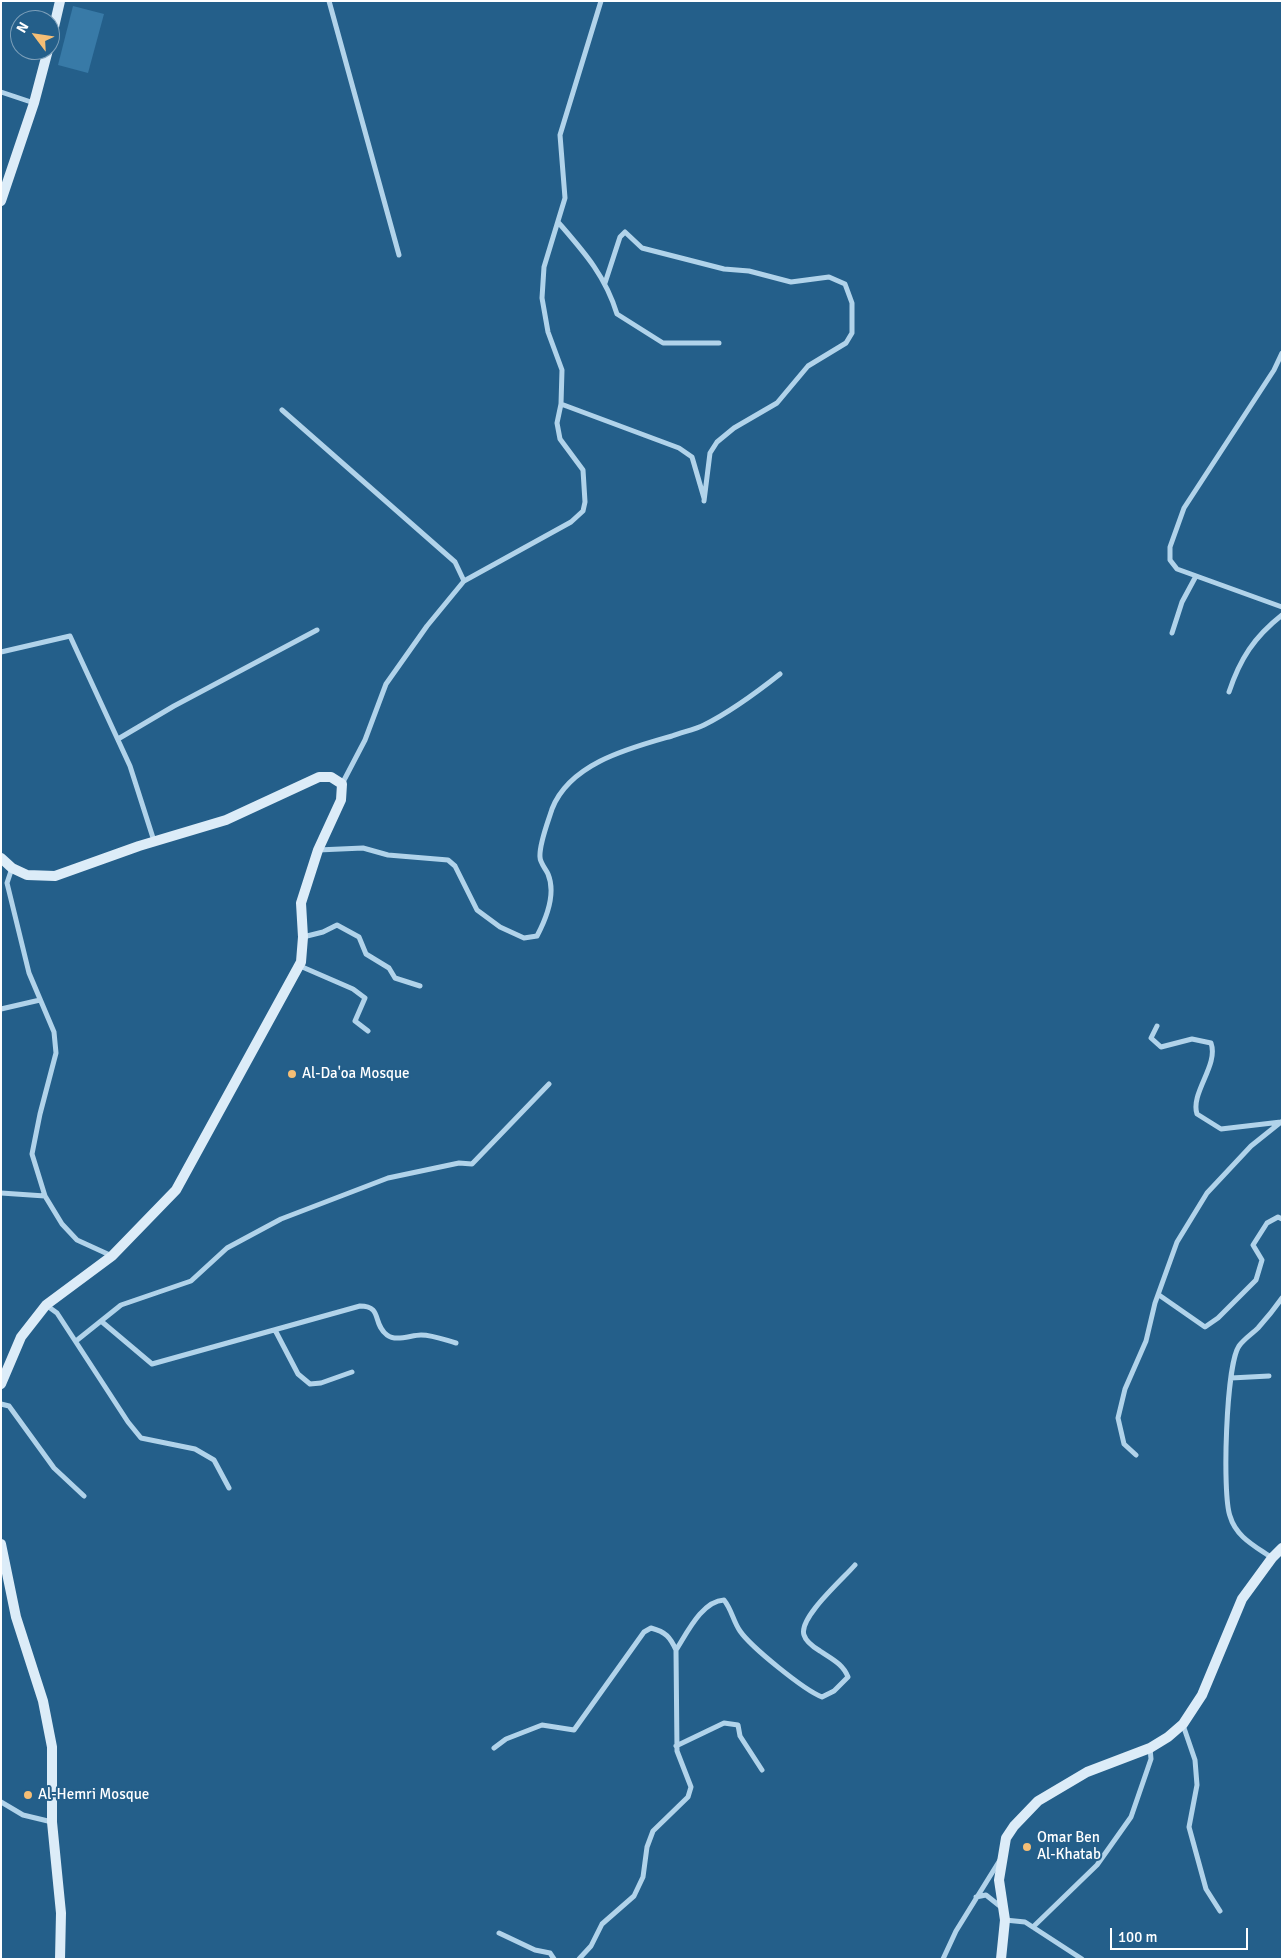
<!DOCTYPE html>
<html>
<head>
<meta charset="utf-8">
<style>
  body { margin:0 }
  #map { position:relative; width:1283px; height:1960px; overflow:hidden; background:#245f8a; font-family:Signika,sans-serif }
  canvas { display:block }
  .frame { position:absolute; inset:0; border:2px solid #fff; pointer-events:none }
  .north { position:absolute; left:10px; top:10px; width:50px; height:50px; box-sizing:border-box; background:#245f8a; border:1px solid #7c9fb9; border-radius:50%; rotate:301deg; font-size:14px; font-weight:700; line-height:20px; text-align:center; color:#fff }
  .north::after { content:''; display:block; margin:auto; width:18px; height:22px; background:#f5be75; clip-path:polygon(50% 0,100% 100%,50% 72%,0 100%) }
  .scale { position:absolute; left:1110px; top:1928px; width:138px; height:22px; box-sizing:border-box; border:2px solid #fff; border-top:0; padding-left:6px; font-size:15px; line-height:18px; white-space:nowrap; color:#fff; -webkit-text-stroke:4px #245f8a; paint-order:stroke }
</style>
</head>
<body>
<div id="map">
<canvas width="1283" height="1960"></canvas>
<div class="frame"></div>
<div class="north">N</div>
<div class="scale">100 m</div>
</div>
<script>
const c = document.querySelector('canvas').getContext('2d');
c.lineJoin = 'round';
function fill(path, color) {
  c.fillStyle = color;
  c.fill(path, 'evenodd');
}
function strokePath(path, color, width, dash) {
  c.strokeStyle = color;
  c.lineWidth = width;
  c.lineCap = dash ? 'butt' : 'round';
  c.setLineDash(dash || []);
  c.stroke(path);
}
function drawText(font, color, halo, rows, align = 'center') {
  c.font = font + ' Signika,sans-serif';
  c.lineWidth = 4;
  c.setLineDash([]);
  c.textBaseline = 'middle';
  c.strokeStyle = halo;
  c.fillStyle = color;
  for (const [text, x, y, turn = 0] of rows) {
    c.save();
    c.translate(x, y);
    c.rotate((+turn || 0) * Math.PI / 180);
    c.textAlign = isNaN(turn) ? turn : align;
    if (halo) c.strokeText(text, 0, 0);
    c.fillText(text, 0, 0);
    c.restore();
  }
}
fill(new Path2D(`
  M73,6L104,14L88,73L58,65Z`), '#387aa7');
strokePath(new Path2D(`
  M329,1L399,255
  M1,92L34,103
  M558,222C584,252 605,275 617,314L663,343H719
  M605,283L620,237L625,232L642,248L724,269L749,271L791,282L829,277L845,284L852,303V333L846,343L808,366L777,403L734,428L717,442L710,453L704,501
  M1282,353L1274,370L1184,508L1170,547V560L1177,569L1282,607
  M561,404L679,448L692,457L704,498
  M282,410L455,562L464,581
  M1172,633L1182,602L1196,576
  M1,652L70,636L130,766L154,841
  M1229,692C1240,659 1254,637 1282,615
  M118,739L174,706L317,630
  M342,784L365,740L386,684L427,626L464,581L571,522L583,511L585,502L583,470L560,439L557,423L561,404L562,370L548,332L542,298L544,267L565,198L560,135L601,1
  M318,850L363,848L388,855L448,860L455,866L477,910L500,927L524,938L537,936C546,919 556,893 548,874C546,869 540,863 540,857C539,844 548,822 552,809C570,763 630,748 672,736C682,732 694,730 704,725C732,711 756,693 780,674
  M12,868L7,883L29,973L54,1032L56,1053L40,1114L32,1154L45,1196L62,1224L77,1240L112,1256
  M303,937L323,932L337,925L359,937L366,954L389,968L395,978L420,986
  M300,966L353,989L365,998L355,1021L368,1031
  M1,1009L40,1000
  M1157,1026L1151,1038L1161,1047L1192,1039L1211,1043C1219,1065 1190,1093 1197,1114L1221,1129L1281,1122
  M1,1193L45,1196
  M1159,1295L1205,1327L1218,1318L1256,1280L1262,1260L1253,1245L1267,1223L1278,1217L1282,1219
  M46,1305L57,1313L128,1422L141,1438L195,1449L214,1460L229,1488
  M101,1321L152,1364L360,1306C383,1306 372,1324 387,1335C396,1342 411,1335 421,1335C433,1335 445,1340 456,1343
  M275,1330L298,1374L310,1384L321,1383L352,1372
  M76,1341L121,1305L191,1281L227,1248L281,1219L388,1178L459,1163L472,1164L549,1084
  M1231,1378L1269,1376
  M1,1404L9,1406L54,1468L84,1496
  M1136,1455L1124,1444L1118,1418L1125,1389L1146,1341L1155,1303L1177,1242L1207,1193L1251,1146L1281,1122
  M1272,1558C1255,1546 1236,1537 1230,1516C1222,1494 1226,1365 1239,1346C1244,1339 1252,1334 1258,1328C1267,1318 1275,1308 1282,1298
  M1183,1725L1195,1760L1197,1785L1189,1827L1206,1889L1220,1911
  M676,1746L724,1723L738,1725L740,1736L762,1770
  M494,1748L506,1739L542,1725L574,1730L644,1632L651,1628C666,1632 670,1637 676,1650
  M1,1802L23,1815L52,1822
  M976,1897L986,1895L1001,1907
  M1005,1920L1025,1922L1082,1959
  M1033,1927L1097,1865L1131,1817L1151,1759L1150,1748
  M499,1933L535,1950L550,1953L554,1959
  M579,1959L591,1946L602,1924L634,1896L643,1877L647,1847L653,1831L688,1797L691,1787L677,1751L676,1650C687,1633 702,1601 724,1600C732,1610 733,1621 740,1631C751,1647 804,1690 822,1697L834,1691L848,1677C843,1664 832,1659 820,1651C815,1648 806,1642 804,1635C798,1618 844,1578 855,1565
  M943,1959L956,1931L1000,1860`), '#b1d3ea', 5);
strokePath(new Path2D(`
  M50,44L60,1
  M1,201L34,103L48,50
  M1,858L12,868L27,875L55,876L139,846L226,820L319,777H331L342,784L341,800L318,850L301,903L303,937L301,962L176,1190L112,1256L46,1305L21,1337L1,1384
  M1,1544L16,1617L43,1701L52,1747V1822L61,1913L60,1959
  M1001,1959L1005,1920L999,1880L1006,1838L1014,1826L1038,1801L1087,1772L1150,1748L1168,1737L1183,1724L1202,1695L1242,1599L1272,1558L1282,1548`), '#dcecf8', 10);
for (const [x, y, r, color] of [
  [292,1074,5,"#f5be75"],
  [28,1795,5,"#f5be75"],
  [1027,1847,5,"#f5be75"]
]) {
  const dot = new Path2D();
  dot.arc(x, y, r, 0, 2 * Math.PI);
  c.fillStyle = color;
  c.fill(dot);
  strokePath(dot, '#245f8a', 2);
}
drawText('15px', '#fff', '#245f8a', [
  ["Al-Da'oa Mosque",302,1074],
  ["Al-Hemri Mosque",38,1795],
  ["Omar Ben",1037,1838],
  ["Al-Khatab",1037,1855]
], 'left');
</script>
</body>
</html>
